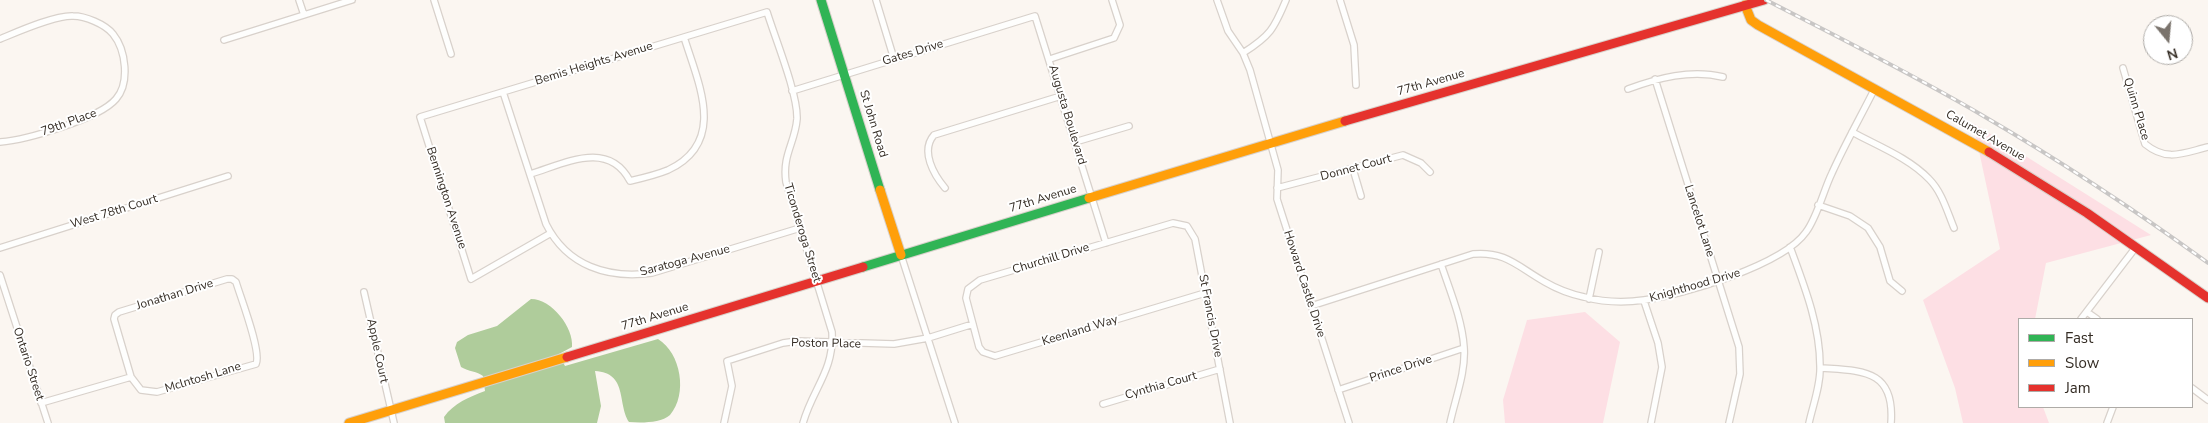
<!DOCTYPE html>
<html>
<head>
<meta charset="utf-8">
<style>
  body { margin:0 }
  #map { position:relative; width:2208px; height:423px; overflow:hidden; background:#fbf6f1; font-family:"Nunito Sans",sans-serif }
  canvas { display:block }
  .legend { position:absolute; left:2018px; top:318px; width:175px; height:90px; box-sizing:border-box; background:#fff; border:1px solid #aeaba7; margin:0; padding:6px 9px; list-style:none; font-size:15px; color:#342c24 }
  .legend li { display:flex; align-items:center; gap:10px; height:25px }
  .legend b { width:25px; border:1px solid #aeaba7 }
  .north { position:absolute; left:2143px; top:15px; width:50px; height:50px; box-sizing:border-box; background:#fff; border:1px solid #aeaba7; border-radius:50%; rotate:163deg; font-size:14px; font-weight:700; line-height:20px; text-align:center; color:#342c24 }
  .north::after { content:''; display:block; margin:auto; width:18px; height:22px; background:#7a736c; clip-path:polygon(50% 0,100% 100%,50% 72%,0 100%) }
</style>
</head>
<body>
<div id="map">
<canvas width="2208" height="423"></canvas>
<ul class="legend">
<li><b style="height:6px;background:#30b455"></b>Fast</li>
<li><b style="height:6px;background:#ff9f0a"></b>Slow</li>
<li><b style="height:6px;background:#e5322d"></b>Jam</li>
</ul>
<div class="north">N</div>
</div>
<script>
const c = document.querySelector('canvas').getContext('2d');
c.lineJoin = 'round';
function fill(path, color) {
  c.fillStyle = color;
  c.fill(path, 'evenodd');
}
function strokePath(path, color, width, dash) {
  c.strokeStyle = color;
  c.lineWidth = width;
  c.lineCap = dash ? 'butt' : 'round';
  c.setLineDash(dash || []);
  c.stroke(path);
}
function drawText(font, color, halo, rows, align = 'center') {
  c.font = font + ' "Nunito Sans",sans-serif';
  c.lineWidth = 4;
  c.setLineDash([]);
  c.textBaseline = 'middle';
  c.strokeStyle = halo;
  c.fillStyle = color;
  for (const [text, x, y, turn = 0] of rows) {
    c.save();
    c.translate(x, y);
    c.rotate((+turn || 0) * Math.PI / 180);
    c.textAlign = isNaN(turn) ? turn : align;
    if (halo) c.strokeText(text, 0, 0);
    c.fillText(text, 0, 0);
    c.restore();
  }
}
fill(new Path2D(`
  M1973,123L2151,235L2046,263L2035,319H2019V407H2043L2049,423H1963L1955,388L1923,300L2000,249Z
  M1585,312L1620,342L1603,423H1505L1503,400L1527,320Z`), '#fddfe4');
fill(new Path2D(`
  M531,299C552,299 574,328 572,347L559,354L565,366L658,339C681,353 688,394 670,415C661,423 642,423 629,422C617,403 628,373 595,371L601,406L597,423H445L444,417C454,403 469,397 485,391L483,376C477,371 469,372 461,367L455,348L457,342L468,335L497,326Z`), '#afcc9b');
const street = new Path2D(`
  M299,0L304,15
  M434,0L451,54
  M876,0L894,59
  M1217,0L1228,31L1243,53L1250,70L1278,170L1277,199L1349,423
  M1340,0L1354,45L1356,85
  M0,39C17,32 55,15 73,16C85,16 105,24 113,34C126,50 130,83 116,99C99,119 26,140 0,142
  M224,40L352,0
  M1243,53C1270,36 1274,29 1286,0
  M1050,59L1114,38L1120,25L1112,0
  M2123,68L2145,144C2167,162 2183,153 2208,147
  M1655,79L1739,347L1740,374L1729,423
  M1628,89C1658,78 1691,69 1723,77
  M792,91L1035,16L1106,243
  M503,92L546,224C567,266 608,279 652,273L800,228
  M1852,132C1878,146 1909,158 1929,179C1942,192 1947,211 1954,228
  M1075,142L1129,126
  M1353,169L1361,196
  M530,174C564,164 608,139 630,181C643,178 656,175 668,170C728,142 698,83 684,37
  M945,188C934,175 920,151 934,135L1061,96
  M1277,188L1403,155L1421,163L1430,172
  M1818,205L1850,216L1868,228L1880,247L1890,281L1902,291
  M551,233L471,279L420,117L767,12C775,38 798,94 797,119C795,143 782,155 786,182L832,332C834,371 813,388 803,423
  M1790,247C1804,285 1820,325 1820,366C1821,384 1813,405 1809,423
  M0,248L228,176
  M901,255L955,423
  M1441,264C1450,291 1462,319 1464,347C1466,372 1455,399 1450,423
  M0,275L48,423
  M364,292L394,423
  M1205,293L995,356L983,352L979,347L966,298L968,289L980,280L1173,223L1187,226L1195,239L1230,423
  M1589,299L1599,252
  M1644,301L1658,343L1662,367L1651,423
  M1311,306L1473,254C1506,251 1518,267 1545,282C1557,289 1570,294 1584,297C1603,302 1624,303 1644,300C1683,295 1783,265 1806,232C1817,218 1824,189 1832,173C1845,144 1861,116 1875,88
  M2087,312L2097,319
  M2081,319L2136,247
  M1821,368C1862,371 1895,369 1891,423
  M2192,388L2208,400
  M1338,390L1464,348
  M41,403L131,377L141,390L157,392L256,364C262,352 240,296 236,282L232,279H227L119,312L115,315L114,319L131,377
  M1103,404L1220,369
  M724,423L732,386L727,361L783,343L797,341L894,344L928,338L973,324
  M2107,423L2113,407`);
const fast = new Path2D(`
  M821,0L880,190
  M863,267L1089,198`);
const slow = new Path2D(`
  M1745,5L1751,20L1758,25L1989,152
  M880,190L901,255
  M1089,198L1345,121
  M349,423L567,357`);
const jam = new Path2D(`
  M1345,121L1764,0
  M1989,152L2087,213L2208,298
  M567,357L863,267`);
strokePath(street, '#d8d1cb', 8);
strokePath(fast, '#d8d1cb', 11);
strokePath(slow, '#d8d1cb', 11);
strokePath(jam, '#d8d1cb', 11);
strokePath(street, '#fefefd', 5.5);
strokePath(fast, '#30b455', 9);
strokePath(slow, '#ff9f0a', 9);
strokePath(jam, '#e5322d', 9);
const rail = new Path2D(`
  M1766,0C1838,37 1910,73 1980,114C2059,160 2135,210 2208,263`);
strokePath(rail, '#c8c6c5', 4);
strokePath(rail, '#fff', 2, [5.5]);
drawText('12px', '#342c24', '#fff', [
  ["Gates Drive",913,53,-17],
  ["Bemis Heights Avenue",594,64,-17],
  ["77th Avenue",1431,83,-16],
  ["Quinn Place",2136,109,73],
  ["Augusta Boulevard",1067,115,73],
  ["79th Place",69,123,-20],
  ["St John Road",873,124,73],
  ["Calumet Avenue",1985,136,30],
  ["Donnet Court",1356,168,-15],
  ["Bennington Avenue",446,198,72],
  ["77th Avenue",1043,199,-17],
  ["West 78th Court",114,212,-17],
  ["Lancelot Lane",1699,221,72],
  ["Ticonderoga Street",802,233,73],
  ["Churchill Drive",1051,259,-17],
  ["Saratoga Avenue",685,261,-15],
  ["Howard Castle Drive",1304,284,72],
  ["Knighthood Drive",1695,286,-16],
  ["Jonathan Drive",175,295,-17],
  ["St Francis Drive",1210,316,79],
  ["77th Avenue",655,317,-17],
  ["Keenland Way",1080,331,-17],
  ["Poston Place",826,344,1],
  ["Apple Court",377,351,78],
  ["Ontario Street",28,364,72],
  ["Prince Drive",1401,369,-18],
  ["Mclntosh Lane",203,378,-17],
  ["Cynthia Court",1161,386,-16]
]);
</script>
</body>
</html>
